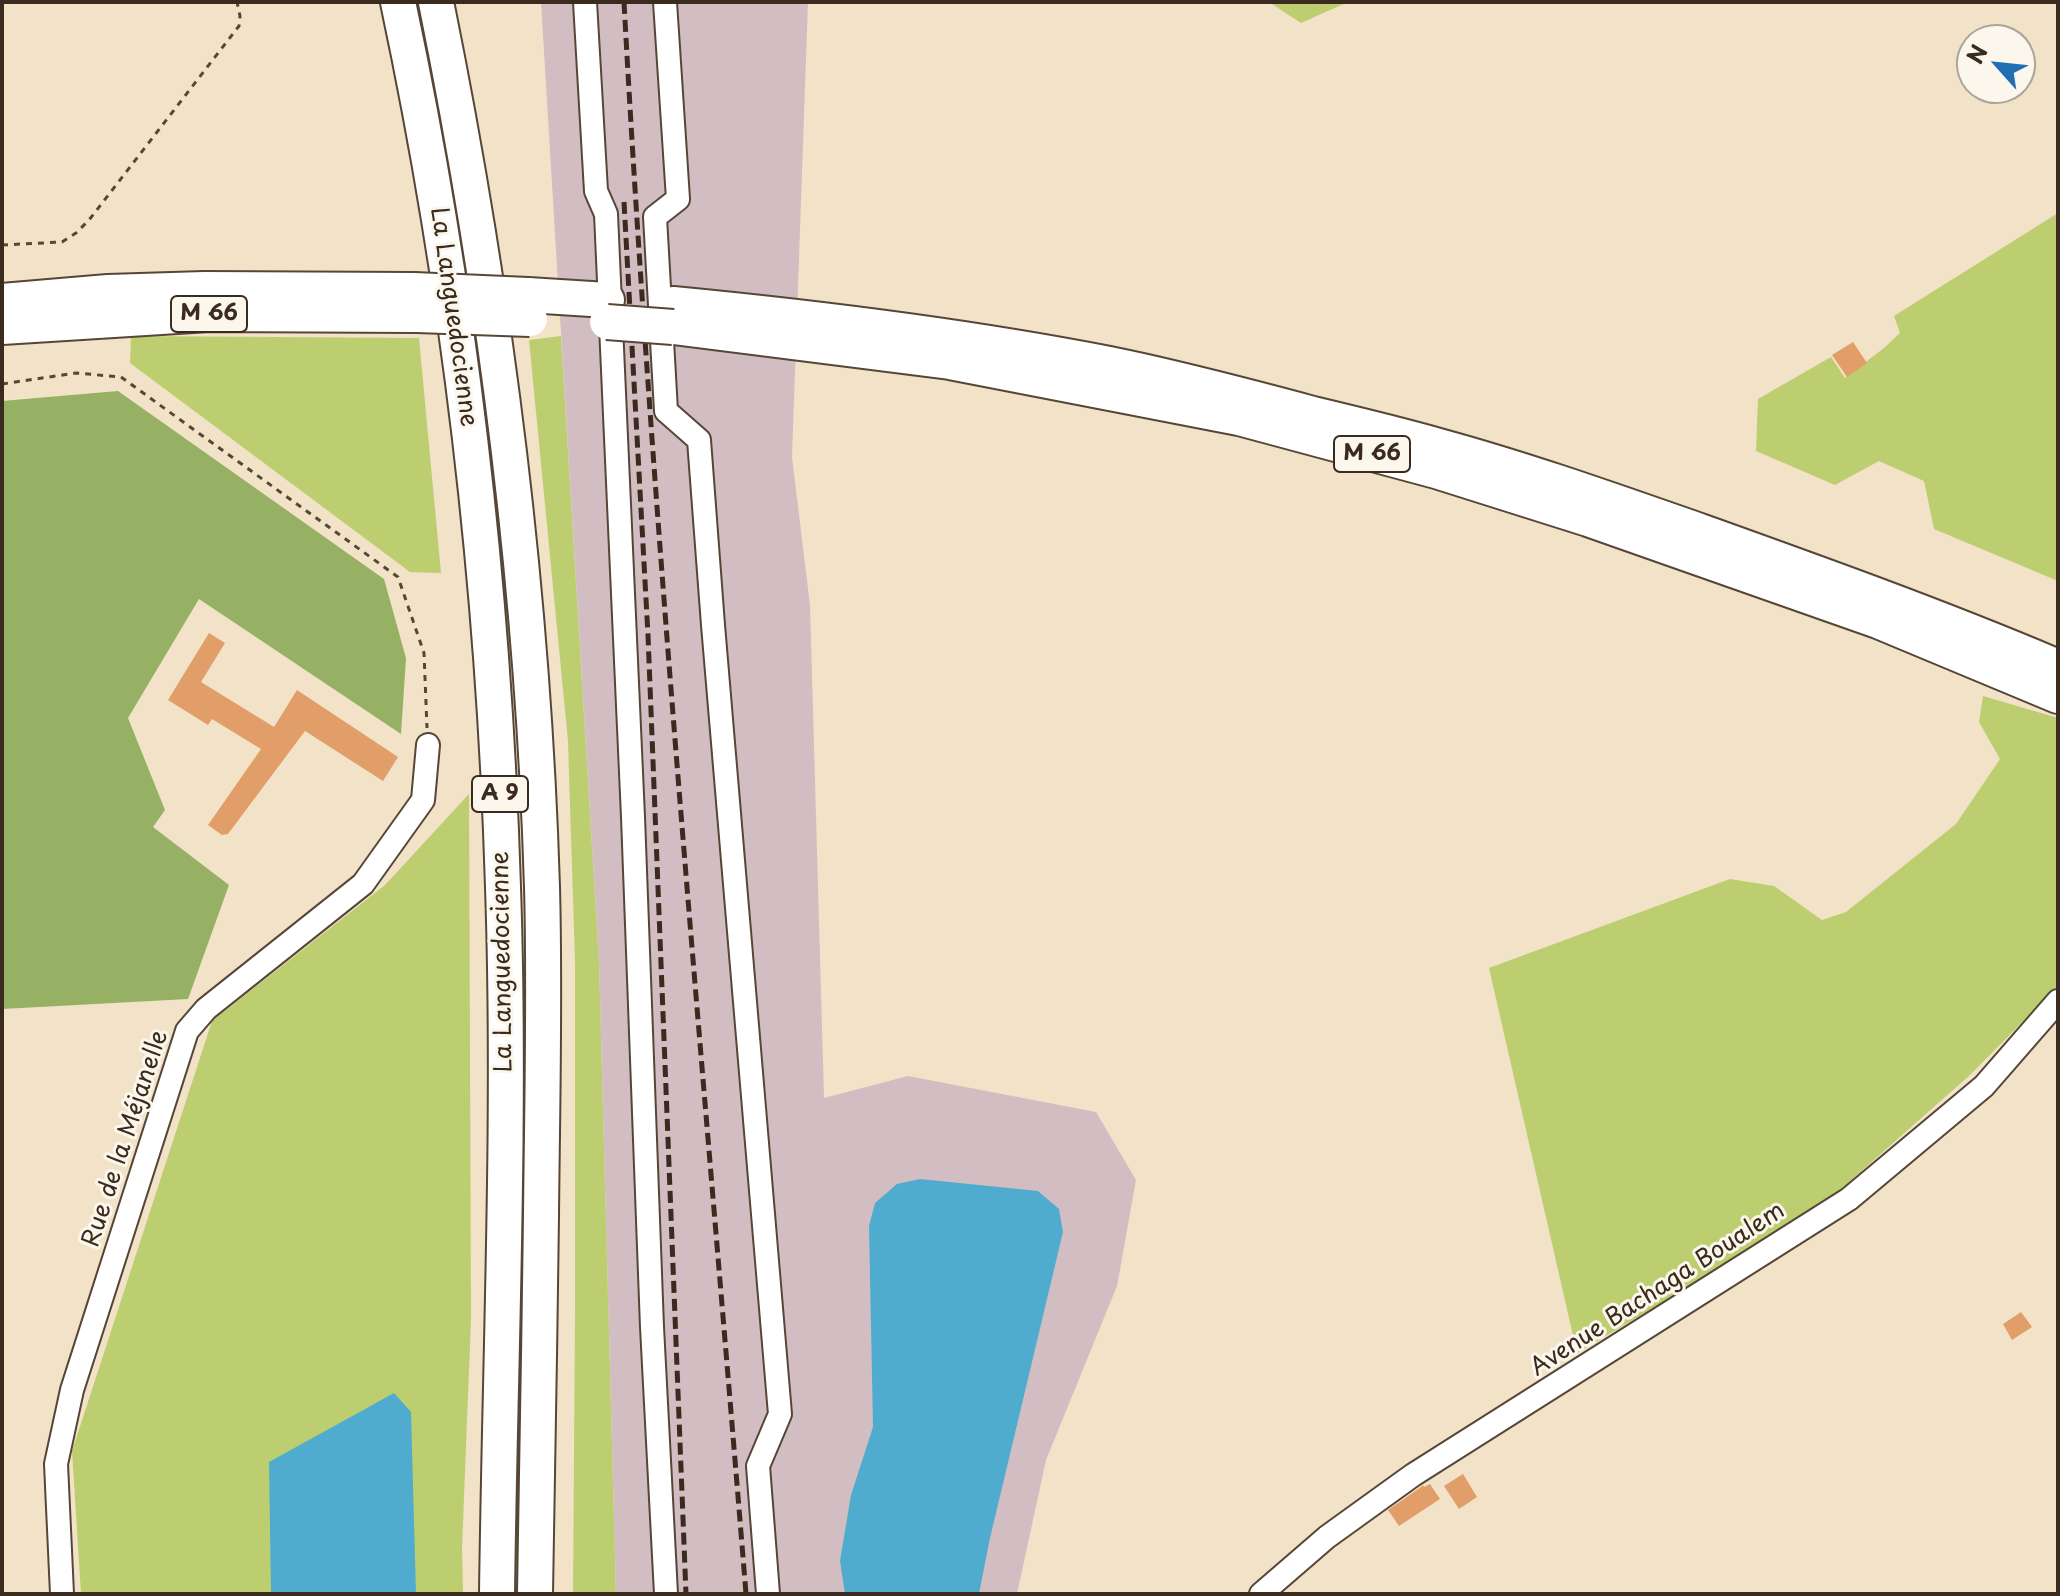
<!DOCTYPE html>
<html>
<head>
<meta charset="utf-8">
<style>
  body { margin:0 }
  #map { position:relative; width:2060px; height:1596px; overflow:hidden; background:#f2e2c7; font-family:"Playpen Sans",sans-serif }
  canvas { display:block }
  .frame { position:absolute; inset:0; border:4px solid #3b2a1e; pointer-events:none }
  .north { position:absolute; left:1956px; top:24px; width:80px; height:80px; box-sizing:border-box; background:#fbf7ec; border:2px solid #aea59a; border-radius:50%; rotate:297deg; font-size:22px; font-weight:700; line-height:32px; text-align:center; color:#3b2a1e }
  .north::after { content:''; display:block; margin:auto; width:28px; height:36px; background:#1f6fb2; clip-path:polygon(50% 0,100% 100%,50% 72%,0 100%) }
</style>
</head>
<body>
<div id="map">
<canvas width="2060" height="1596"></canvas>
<div class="frame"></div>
<div class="north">N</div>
</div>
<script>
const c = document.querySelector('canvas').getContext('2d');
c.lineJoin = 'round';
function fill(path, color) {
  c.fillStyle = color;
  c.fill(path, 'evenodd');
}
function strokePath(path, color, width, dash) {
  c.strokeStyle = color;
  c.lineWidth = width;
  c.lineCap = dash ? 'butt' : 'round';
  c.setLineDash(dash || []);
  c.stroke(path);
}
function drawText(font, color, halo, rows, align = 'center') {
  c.font = font + ' "Playpen Sans",sans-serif';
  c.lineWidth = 6;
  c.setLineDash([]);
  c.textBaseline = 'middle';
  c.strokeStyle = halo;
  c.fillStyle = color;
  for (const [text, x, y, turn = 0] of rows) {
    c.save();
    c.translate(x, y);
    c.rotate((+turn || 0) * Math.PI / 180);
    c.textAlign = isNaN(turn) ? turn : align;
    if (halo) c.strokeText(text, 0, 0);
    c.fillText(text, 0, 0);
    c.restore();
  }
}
fill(new Path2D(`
  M541,2H808L792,457L810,605L824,1098L908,1076L1096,1112L1136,1180L1117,1286L1046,1460L1017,1594H616L599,962Z`), '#d2bec2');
fill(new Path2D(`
  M1230,2H1348L1301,23L1272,4H1229Z
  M2058,213V581L1934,529L1924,481L1879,461L1835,485L1756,451L1758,399L1831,357L1845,378L1884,348L1900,333L1894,316Z
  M131,336L419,338L441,573L410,572L130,363Z
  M561,336L599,962L616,1594H573L575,1313V962L568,741L529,340Z
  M1983,696L2058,718V986L1970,1075L1815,1212L1577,1353L1489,968L1730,879L1774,886L1822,920L1846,912L1956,824L2000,759L1979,722Z
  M469,794L471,1319L462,1548L463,1594H81L72,1451L212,1021L385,885Z`), '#bdce71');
fill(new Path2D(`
  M118,391L384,579L406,658L401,734L199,599L128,718L165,810L153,827L229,885L188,999L2,1009V401Z`), '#96b163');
fill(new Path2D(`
  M920,1179L1038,1191L1059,1209L1063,1232L990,1538L979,1594H845L840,1561L851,1495L873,1427L869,1226L875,1203L897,1184Z
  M394,1393L411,1412L416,1594H271L269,1462Z`), '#50acce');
fill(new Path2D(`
  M1853,342L1867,363L1847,377L1832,355Z
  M209,633L225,643L201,682L274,727L297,690L398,757L383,781L305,731L228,834L222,835L208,825L261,749L212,719L208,725L168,700Z
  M2021,1312L2032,1327L2012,1340L2003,1324Z
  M1463,1474L1477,1497L1459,1509L1444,1486Z
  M1430,1484L1440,1499L1399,1526L1388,1510L1421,1487L1423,1485L1424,1487Z`), '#e19e69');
const minor = new Path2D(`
  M585,2L596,191L606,214L633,817L652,1327L666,1594
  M665,2L678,199L655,217L666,411L699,440L713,625L780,1414L758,1466L768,1594
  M62,1594L56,1464L72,1390L187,1031L206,1009L363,884L423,800L428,745
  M1261,1594L1327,1537L1413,1475L1849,1199L1984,1086L2058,1001`);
const highway = new Path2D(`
  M398,2C460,293 494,589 503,887C511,1122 500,1359 497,1594
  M436,2C495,293 533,589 542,887C545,997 542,1107 541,1216C539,1342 538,1468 535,1594
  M528,295L607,300
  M2,301L108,292L204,289L414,290
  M673,304C819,318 965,336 1109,364C1178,378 1246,396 1313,414C1355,424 1397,434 1439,446C1527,470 1614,501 1700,531C1820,574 1940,617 2058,667
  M2,327L209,314L417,315
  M673,327L950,362L1239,418L1436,471L1588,519L1878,621L2058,696`);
strokePath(minor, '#564637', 26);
strokePath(highway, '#564637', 38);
strokePath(new Path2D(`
  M2,245L62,242L76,233L89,220L239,26L240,16L237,2
  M2,384L76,373L121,377L398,577L424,653L427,728`), '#564637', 3, [6, 6]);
strokePath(minor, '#fff', 22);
strokePath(highway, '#fff', 34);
strokePath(new Path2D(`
  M624,2C653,533 703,1064 746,1594
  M624,202L648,635L686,1594`), '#3b2a1e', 5, [12, 6]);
const highwayBridge = new Path2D(`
  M414,290L528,295
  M417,315L530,319
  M607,322L673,327`);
strokePath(highwayBridge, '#564637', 38, []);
strokePath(highwayBridge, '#fff', 34);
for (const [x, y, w] of [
  [209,314,76],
  [1372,454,76],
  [500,794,56]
]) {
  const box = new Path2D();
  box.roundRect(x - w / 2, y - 18, w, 36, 6);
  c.fillStyle = '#fbf7ec';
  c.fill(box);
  strokePath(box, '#3b2a1e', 2);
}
drawText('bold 22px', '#3b2a1e', null, [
  ["M 66",209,314],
  ["M 66",1372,454],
  ["A 9",500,794]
]);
drawText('24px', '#3b2a1e', '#fbf7ec', [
  ["La Languedocienne",453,317,82],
  ["La Languedocienne",503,962,-91],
  ["Rue de la Méjanelle",126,1139,-72],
  ["Avenue Bachaga Boualem",1658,1290,-33]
]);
</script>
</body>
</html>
